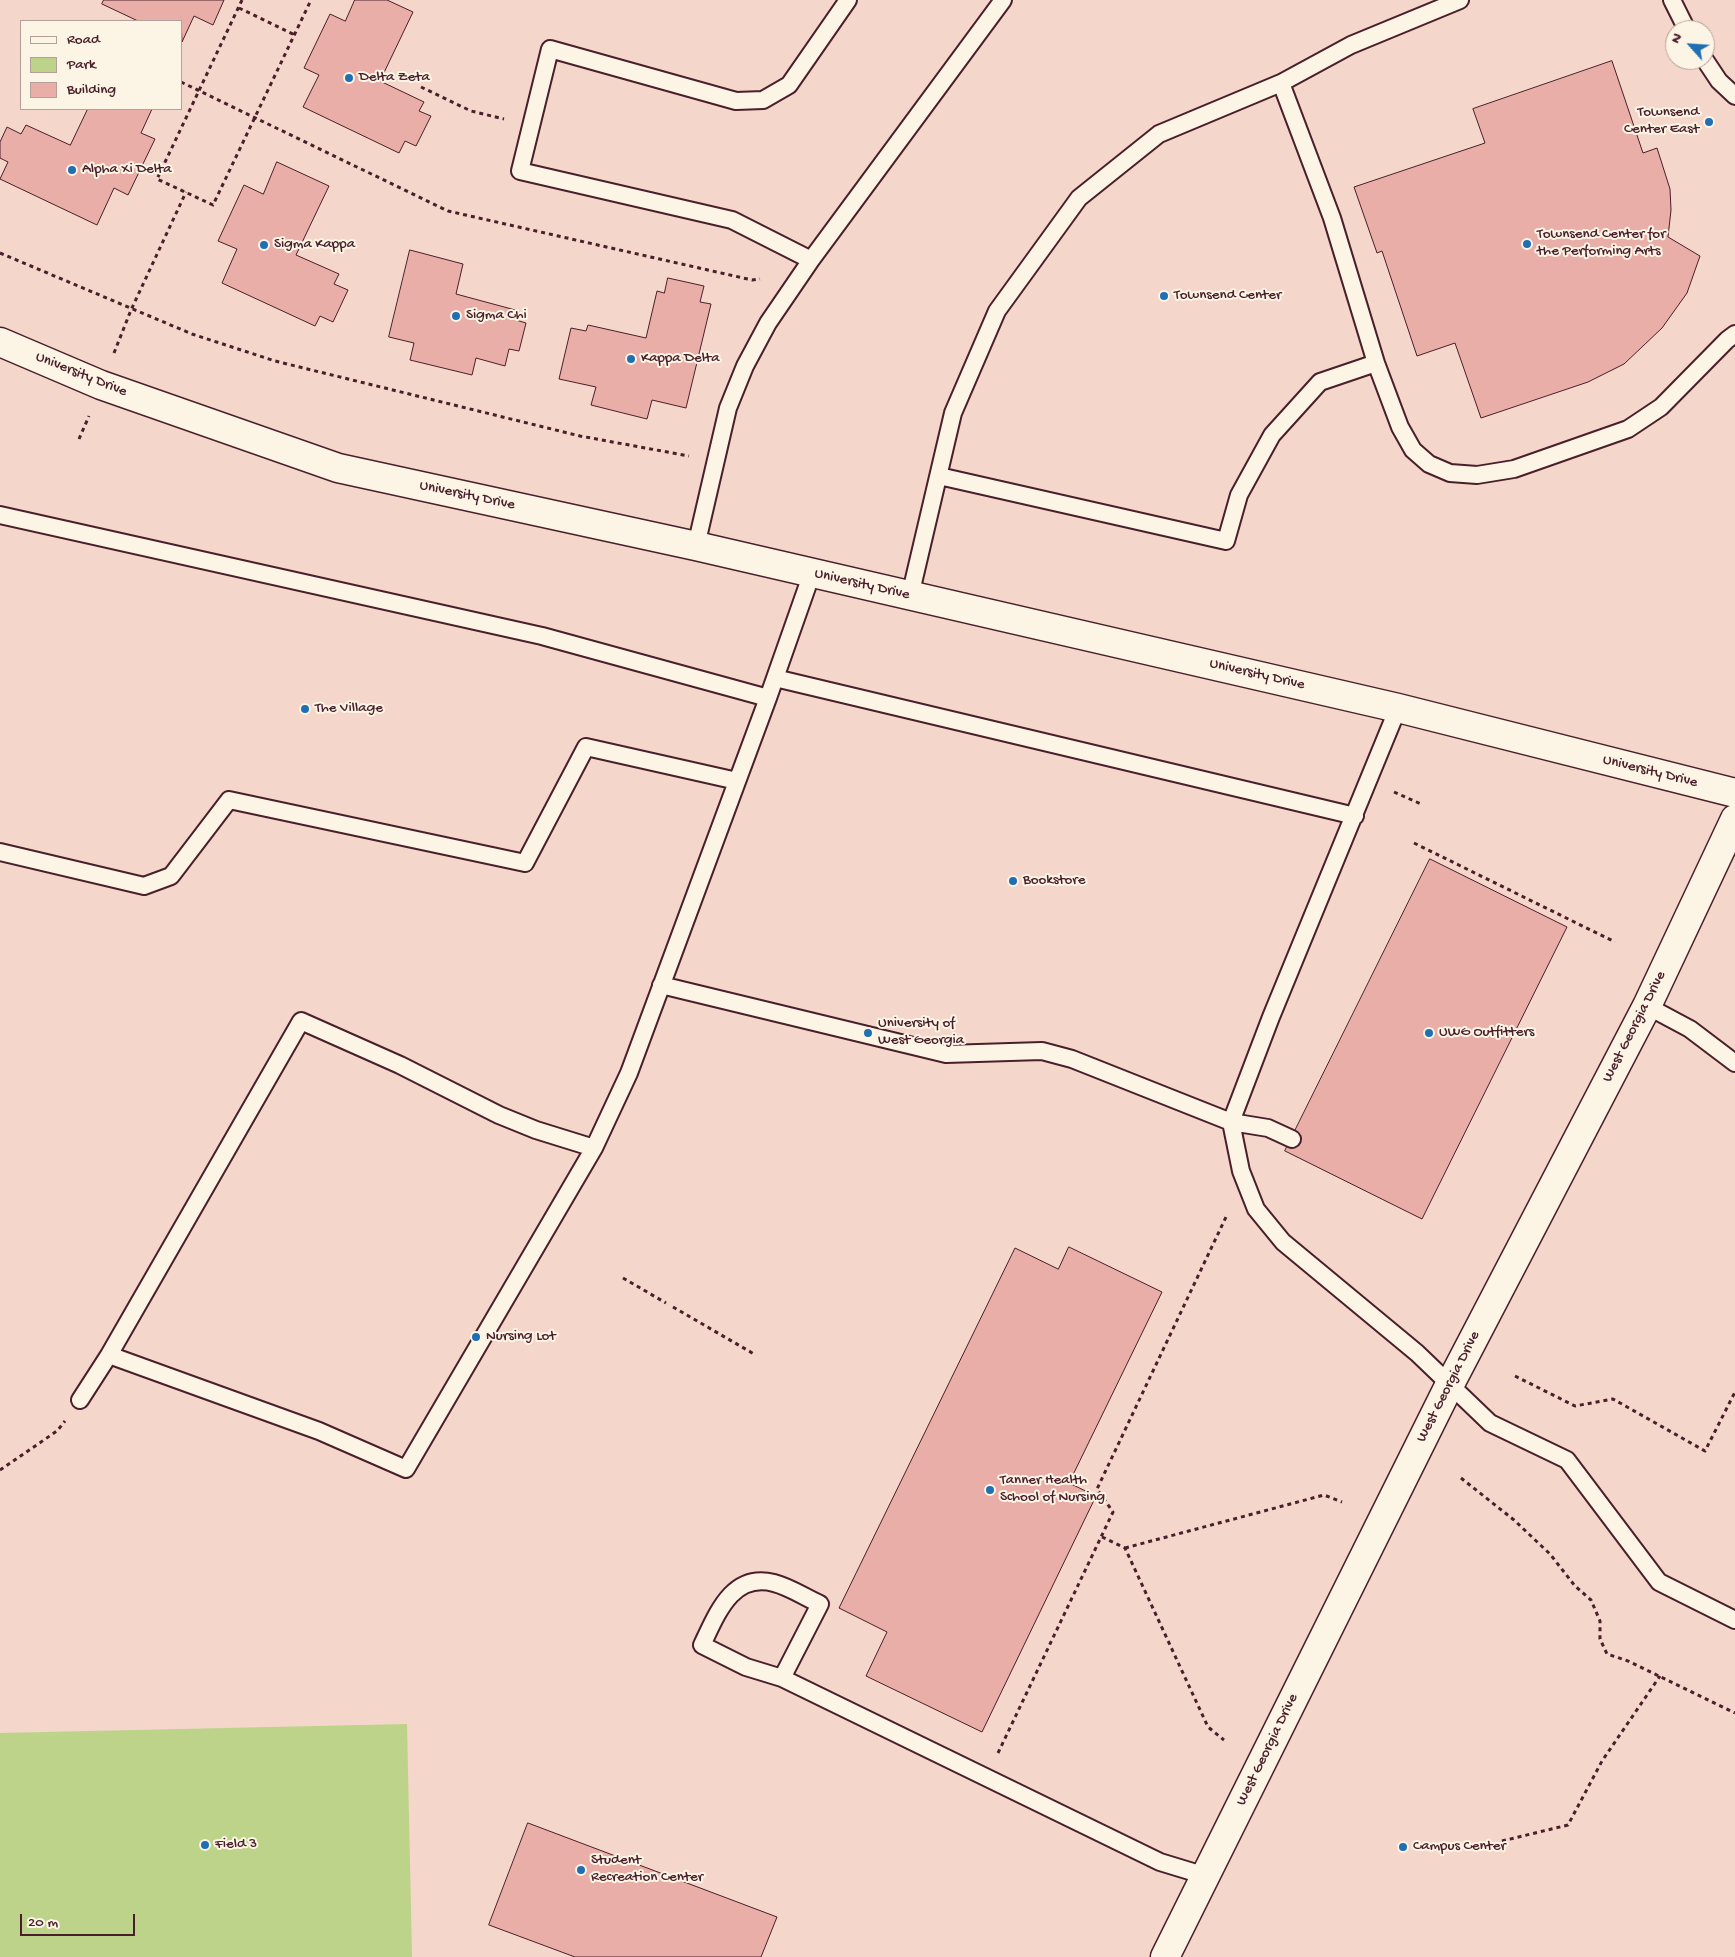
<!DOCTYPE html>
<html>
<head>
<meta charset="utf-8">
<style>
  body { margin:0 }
  #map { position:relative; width:1735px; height:1957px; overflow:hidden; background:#f8e7d9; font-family:"Gochi Hand",sans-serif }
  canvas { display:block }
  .legend { position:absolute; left:20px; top:20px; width:162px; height:90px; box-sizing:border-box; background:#fcf5e5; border:1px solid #b59f9b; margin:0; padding:6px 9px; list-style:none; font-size:15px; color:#4a1f2b }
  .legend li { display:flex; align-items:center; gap:10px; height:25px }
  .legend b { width:25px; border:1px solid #b59f9b }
  .north { position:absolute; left:1665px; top:20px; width:50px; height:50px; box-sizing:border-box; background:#fcf5e5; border:1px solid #b59f9b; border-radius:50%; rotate:296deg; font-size:14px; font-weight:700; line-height:20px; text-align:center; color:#4a1f2b }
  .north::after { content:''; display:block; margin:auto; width:18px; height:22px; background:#1f6fb2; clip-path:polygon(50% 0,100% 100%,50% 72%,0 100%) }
  .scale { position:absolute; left:20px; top:1914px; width:115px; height:22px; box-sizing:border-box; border:2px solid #4a1f2b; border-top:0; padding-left:6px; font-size:15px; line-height:18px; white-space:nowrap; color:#4a1f2b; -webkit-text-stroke:4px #fcf5e5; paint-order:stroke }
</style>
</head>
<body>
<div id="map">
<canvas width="1735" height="1957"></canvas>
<ul class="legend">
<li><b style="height:6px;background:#fcf5e5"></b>Road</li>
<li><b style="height:14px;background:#bcd389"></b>Park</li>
<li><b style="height:14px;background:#e9aea8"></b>Building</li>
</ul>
<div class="north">N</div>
<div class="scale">20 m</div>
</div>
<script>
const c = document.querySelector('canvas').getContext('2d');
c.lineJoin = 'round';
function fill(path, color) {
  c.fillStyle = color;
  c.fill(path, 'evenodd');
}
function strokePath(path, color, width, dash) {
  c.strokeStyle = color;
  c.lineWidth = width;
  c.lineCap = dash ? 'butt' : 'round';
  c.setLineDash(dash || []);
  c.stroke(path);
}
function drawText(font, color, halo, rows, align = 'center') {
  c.font = font + ' "Gochi Hand",sans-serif';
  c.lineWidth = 4;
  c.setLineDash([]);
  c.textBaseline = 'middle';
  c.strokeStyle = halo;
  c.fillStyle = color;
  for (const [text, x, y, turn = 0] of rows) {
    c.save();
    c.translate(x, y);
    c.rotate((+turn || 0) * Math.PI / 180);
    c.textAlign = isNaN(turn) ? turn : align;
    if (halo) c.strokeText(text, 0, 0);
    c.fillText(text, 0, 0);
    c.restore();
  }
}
fill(new Path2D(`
  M0,0H1735V1957H0ZM21,21H181V109H21ZM1675,30H1705V60H1675Z`), '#f4d6ca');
fill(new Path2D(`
  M407,1724L412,1957H0V1733Z`), '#bcd389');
const building = new Path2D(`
  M104,0H224L213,25L194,16L182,42L181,21H138L102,4Z
  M355,0H387L413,12L380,81L424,102L419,111L431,116L416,146L405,141L399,153L303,107L319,75L304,68L330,14L345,21Z
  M1612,61L1643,153L1657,148L1670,189L1671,210L1668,237L1700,256L1687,293L1662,328L1624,364L1588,382L1481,418L1455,343L1417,356L1382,251L1377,253L1354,187L1485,143L1473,109Z
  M88,109H152L141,133L155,139L128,195L114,188L97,225L0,179L8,162L0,158V142L7,127L21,134L26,125L70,145Z
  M277,162L329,186L296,255L339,274L334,284L348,290L333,322L320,316L315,326L222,283L237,249L218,241L244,185L263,194Z
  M410,250L463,264L456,294L519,311L516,320L526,323L519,351L509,349L505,366L476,358L472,375L410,360L414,343L389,337Z
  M668,278L704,286L700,302L711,304L686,408L652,400L647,419L591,405L596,387L559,379L571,328L586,331L588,325L646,338L657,291L664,293Z
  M1430,859L1567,927L1422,1219L1285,1151Z
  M1069,1247L1162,1292L1069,1483L1096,1496L982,1732L866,1676L887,1632L839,1608L1015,1248L1058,1269Z
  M528,1823L777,1917L761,1957H575L489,1925Z`);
fill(building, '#e9aea8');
strokePath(building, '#4a1f2b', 1);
const service = new Path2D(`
  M1672,0L1687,30
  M1705,60L1719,81L1735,96
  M1281,83L1351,45L1460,0
  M811,260L732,220L520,171L550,49L736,101L763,100L789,85L848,0
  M939,476L1226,541L1239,495L1272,435L1320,382L1376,363
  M0,515L542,636L768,698
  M696,546L728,408L745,366L768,323L811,260L1003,0
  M910,596L953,413L997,311L1079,198L1159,134L1281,83L1332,218L1376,363L1400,427L1413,450L1429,464L1450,473L1477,475L1514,469L1628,429L1661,407L1727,340L1735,334
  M775,678L1355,816
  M1398,708L1271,1017L1231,1122L1241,1171L1256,1209L1283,1242L1417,1353L1490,1423L1567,1460L1659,1582L1735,1620
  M0,852L144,886L171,876L229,800L525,863L586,747L737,781
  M661,985L946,1054L1042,1051L1072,1059L1231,1122L1268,1128L1292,1139
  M1647,1006L1690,1029L1735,1063
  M594,1148L536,1130L499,1115L400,1065L301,1021L109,1355L319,1431L406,1469L594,1148L629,1073L768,698L812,573
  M80,1400L109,1355
  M782,1678L820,1604C806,1598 790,1587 774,1583C732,1572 717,1614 702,1645L746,1667L782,1678L1160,1862L1206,1876`);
const tertiary = new Path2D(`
  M0,342L101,385L338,468L696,546L1398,708L1735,793
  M1165,1957L1449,1386L1647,1006L1735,819`);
strokePath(service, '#4a1f2b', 20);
strokePath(tertiary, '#4a1f2b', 31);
strokePath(new Path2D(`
  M242,0L157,179L213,205L311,0
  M239,8L295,35
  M181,82L448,211L752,280L760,279
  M421,87L471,111L504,119
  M0,253L192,334L275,361L580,436L689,456
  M114,353L131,310L186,192
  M79,439L89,416
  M1394,792L1421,804
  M1414,843L1615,942
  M623,1278L666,1303
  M673,1307L754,1354
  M1515,1376L1575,1406L1613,1399L1705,1451L1735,1392
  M0,1470L57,1431L65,1421
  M1461,1478L1514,1520L1550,1554L1575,1586L1591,1600L1600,1621V1639L1607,1654L1628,1661L1735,1713
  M1102,1537L1125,1548L1208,1727L1224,1740
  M1125,1548L1324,1495L1342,1502
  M998,1753L1113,1512L1097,1489L1226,1217
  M1502,1841L1568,1825L1602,1761L1660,1676`), '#4a1f2b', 3, [4, 4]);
strokePath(service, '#fcf5e5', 16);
strokePath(tertiary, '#fcf5e5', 28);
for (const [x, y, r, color] of [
  [349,78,5,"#1f6fb2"],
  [1709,122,5,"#1f6fb2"],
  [72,170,5,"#1f6fb2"],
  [1527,244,5,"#1f6fb2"],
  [264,245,5,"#1f6fb2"],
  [1164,296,5,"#1f6fb2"],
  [456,316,5,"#1f6fb2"],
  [631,359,5,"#1f6fb2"],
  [305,709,5,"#1f6fb2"],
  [1013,881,5,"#1f6fb2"],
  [868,1033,5,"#1f6fb2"],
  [1429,1033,5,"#1f6fb2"],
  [476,1337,5,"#1f6fb2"],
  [990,1490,5,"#1f6fb2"],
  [205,1845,5,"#1f6fb2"],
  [1403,1847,5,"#1f6fb2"],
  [581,1870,5,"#1f6fb2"]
]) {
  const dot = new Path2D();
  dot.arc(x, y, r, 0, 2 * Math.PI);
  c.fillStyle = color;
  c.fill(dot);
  strokePath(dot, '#fcf5e5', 2);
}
drawText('15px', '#4a1f2b', '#fcf5e5', [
  ["Delta Zeta",359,78],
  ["Townsend",1699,113,"right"],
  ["Center East",1699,130,"right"],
  ["Alpha Xi Delta",82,170],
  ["Townsend Center for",1537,235],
  ["the Performing Arts",1537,252],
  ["Sigma Kappa",274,245],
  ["Townsend Center",1174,296],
  ["Sigma Chi",466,316],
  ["Kappa Delta",641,359],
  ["The Village",315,709],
  ["Bookstore",1023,881],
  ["University of",878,1024],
  ["West Georgia",878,1041],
  ["UWG Outfitters",1439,1033],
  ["Nursing Lot",486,1337],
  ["Tanner Health",1000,1481],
  ["School of Nursing",1000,1498],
  ["Field 3",215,1845],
  ["Campus Center",1413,1847],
  ["Student",591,1861],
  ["Recreation Center",591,1878]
], 'left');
drawText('15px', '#4a1f2b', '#fcf5e5', [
  ["University Drive",81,375,22],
  ["University Drive",467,496,12],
  ["University Drive",862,585,13],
  ["University Drive",1257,675,13],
  ["University Drive",1650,772,14],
  ["West Georgia Drive",1635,1027,-63],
  ["West Georgia Drive",1449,1387,-63],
  ["West Georgia Drive",1268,1750,-64]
]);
</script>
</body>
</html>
